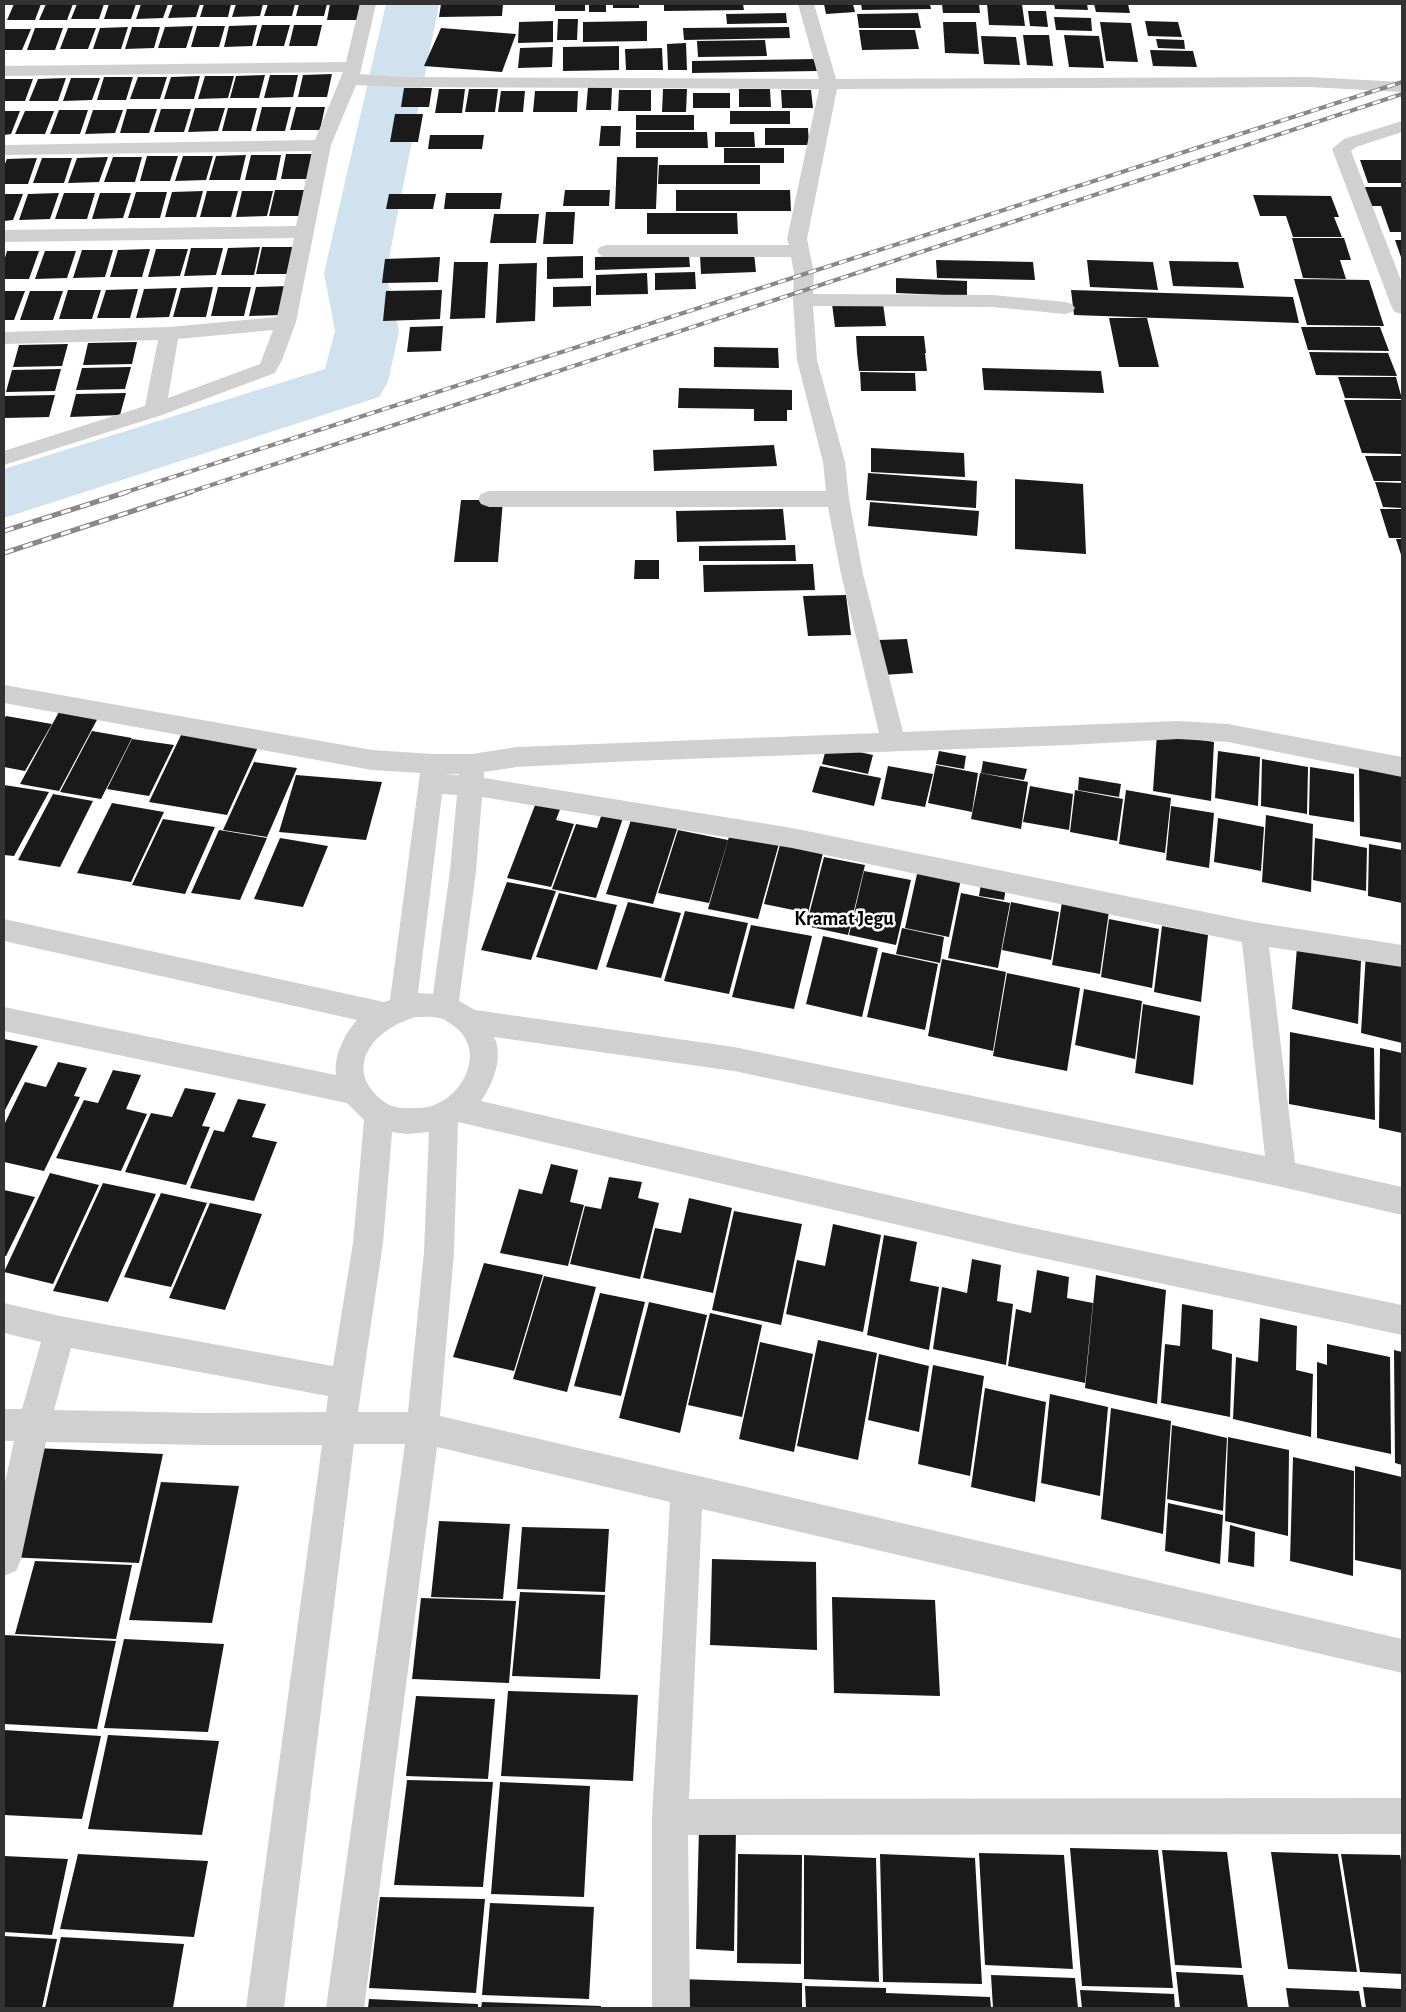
<!DOCTYPE html>
<html>
<head>
<meta charset="utf-8">
<style>
  body { margin:0 }
  #map { position:relative; width:1406px; height:2012px; overflow:hidden; background:#fff; font-family:"Alegreya Sans",sans-serif }
  canvas { display:block }
  .frame { position:absolute; inset:0; border:5px solid #333; pointer-events:none }
</style>
</head>
<body>
<div id="map">
<canvas width="1406" height="2012"></canvas>
<div class="frame"></div>
</div>
<script>
const c = document.querySelector('canvas').getContext('2d');
c.lineJoin = 'round';
function fill(path, color) {
  c.fillStyle = color;
  c.fill(path, 'evenodd');
}
function strokePath(path, color, width, dash) {
  c.strokeStyle = color;
  c.lineWidth = width;
  c.lineCap = dash ? 'butt' : 'round';
  c.setLineDash(dash || []);
  c.stroke(path);
}
function drawText(font, color, halo, rows, align = 'center') {
  c.font = font + ' "Alegreya Sans",sans-serif';
  c.lineWidth = 5;
  c.setLineDash([]);
  c.textBaseline = 'middle';
  c.strokeStyle = halo;
  c.fillStyle = color;
  for (const [text, x, y, turn = 0] of rows) {
    c.save();
    c.translate(x, y);
    c.rotate((+turn || 0) * Math.PI / 180);
    c.textAlign = isNaN(turn) ? turn : align;
    if (halo) c.strokeText(text, 0, 0);
    c.fillText(text, 0, 0);
    c.restore();
  }
}
fill(new Path2D(`
  M386,4H439L386,273L399,331L388,382L379,397L4,518V469L325,369L335,331L324,273Z`), '#cfe2ee');
fill(new Path2D(`
  M14,4H41L35,20H7Z
  M46,4H73L67,20H39Z
  M77,4H104L99,19H71Z
  M109,4H136L131,19H104Z
  M141,4H168L163,18L136,19Z
  M173,4H200L196,17L168,18Z
  M204,4H231L228,17H200Z
  M236,4H263L260,16L232,17Z
  M268,4H295L292,16H264Z
  M299,4H327L324,16H296Z
  M330,4H360L357,20H327Z
  M441,4H503L502,16L439,17Z
  M555,4H585V11H555Z
  M589,4H606V12H589Z
  M613,4H639V8H613Z
  M664,4H743L744,10L664,11Z
  M824,4H853L855,12L826,14Z
  M861,4H930L931,9L862,10Z
  M942,4H979L980,13H943Z
  M987,4H1022L1025,26L989,25Z
  M1054,4H1087L1088,10L1055,9Z
  M1094,4H1128L1130,13L1096,12Z
  M1028,11H1046L1048,27L1030,26Z
  M786,13L787,23L727,24L726,14Z
  M918,13L921,28H859L857,14Z
  M1054,17L1091,18L1092,31L1056,30Z
  M558,19H578L577,40H557Z
  M553,21V42L518,43L519,22Z
  M647,21V41L583,42V22Z
  M1145,21L1178,22L1182,37L1148,36Z
  M943,22H976L979,54L945,53Z
  M1100,22L1131,23L1138,62L1106,61Z
  M257,25L252,46L224,47L229,26Z
  M262,25H290L284,46H256Z
  M294,25H322L317,46H289Z
  M193,26L186,48H158L165,27Z
  M197,26H225L219,47H191Z
  M128,27L121,49H93L100,28Z
  M132,27H160L154,48L125,49Z
  M789,27L790,38L684,40L683,28Z
  M35,28H63L55,50H27Z
  M68,28H96L88,49H60Z
  M441,28L516,34L502,72L424,66Z
  M4,29H31L22,50H4Z
  M859,30H915L919,49L862,50Z
  M1023,35H1049L1053,66L1027,65Z
  M1064,35L1099,36L1104,68L1069,67Z
  M981,36L1016,37L1020,65L984,64Z
  M1156,39L1184,40L1185,49L1158,48Z
  M765,40L767,56L698,57L697,41Z
  M686,43L687,70H668L667,44Z
  M619,46V70L563,71V47Z
  M553,47L552,67L518,68L520,48Z
  M662,48L663,70H626L625,49Z
  M1150,50L1193,51L1197,67L1153,66Z
  M815,59L817,71L692,73V61Z
  M332,74L327,97H298L303,75Z
  M265,75L259,98H230L236,76Z
  M270,75H298L293,97L264,98Z
  M200,76L194,99H164L171,77Z
  M205,76H234L228,98L198,99Z
  M104,77H133L126,100H97Z
  M138,77H167L160,99H130Z
  M66,78L58,101H29L38,79Z
  M71,78H100L92,100L63,101Z
  M5,79H33L25,101H4Z
  M588,87H612L611,110H586Z
  M404,88H432L429,107H401Z
  M439,89H465L462,113H435Z
  M469,89H498L495,112H465Z
  M663,89H687L686,112H662Z
  M739,89H770L771,107H739Z
  M619,90H651V111H618Z
  M781,90H811L813,108H782Z
  M501,91H525L523,112H498Z
  M535,91H578L577,112H533Z
  M693,93H730V108H693Z
  M262,107H291L285,131H256Z
  M296,107H325L320,130H290Z
  M195,108H225L218,131L188,132Z
  M228,108H257L251,131H222Z
  M127,109H157L149,133H120Z
  M161,109H191L184,132H154Z
  M59,110H88L80,134H50Z
  M93,110H123L115,133L85,134Z
  M4,111H20L11,134L4,135Z
  M25,111H54L45,134H15Z
  M730,111H790V124H730Z
  M395,114H423L418,142H390Z
  M636,115H694V130H636Z
  M601,126H621L620,146H599Z
  M765,128H808L809,145H765Z
  M636,132H707L708,148H636Z
  M715,132H754L755,147H715Z
  M430,135H484L482,149H428Z
  M724,148H784V163H724Z
  M286,154H317L311,179H281Z
  M246,155L240,180H209L216,156Z
  M251,155H281L276,180H245Z
  M147,156H178L170,181H140Z
  M183,156H213L206,180L175,181Z
  M108,157L99,182L68,183L77,158Z
  M113,157H142L135,182H104Z
  M617,157H658L656,209H615Z
  M37,158L28,184H4V166L7,159Z
  M42,158H72L64,183H33Z
  M1360,160H1402V183H1368Z
  M659,165H760V184H658Z
  M1363,187H1402V232H1390L1381,206H1370Z
  M275,190H306L301,216H269Z
  M565,190H610L609,206H563Z
  M676,190H790L791,211H676Z
  M203,191L196,217H165L172,192Z
  M207,191H238L231,217H200Z
  M242,191H273L267,216L236,217Z
  M136,192H167L160,218H128Z
  M59,193L50,219L19,220L28,194Z
  M64,193H95L87,219H55Z
  M100,193H131L123,218L92,219Z
  M446,193H502L500,209H444Z
  M4,194H23L13,220L4,221Z
  M389,194H436L433,209H386Z
  M1253,195L1331,196L1339,217H1334L1342,237H1293L1286,216H1260Z
  M546,212H575L573,244H543Z
  M647,213H737L738,234H647Z
  M494,214H539L536,243H490Z
  M1292,238H1344L1351,260H1320H1340L1346,279L1303,278Z
  M1395,240H1402V260Z
  M260,247L254,275H221L228,248Z
  M262,247H294L288,274H256Z
  M191,248H223L216,275L184,276Z
  M150,249L142,277H110L118,250Z
  M156,249H188L180,276L148,277Z
  M82,250H113L105,277L73,278Z
  M7,251H39L29,279H4V261Z
  M45,251H76L67,278L35,279Z
  M754,253L756,272L701,274L700,255Z
  M689,255L690,267L595,270V257Z
  M583,256V278L547,279V257Z
  M440,257L438,282L382,283L385,259Z
  M936,260L1033,262L1035,280L937,278Z
  M1087,260L1153,262L1158,290L1090,287Z
  M1169,261L1238,262L1244,288L1173,286Z
  M454,262H488L485,318L450,319Z
  M537,263L535,321L496,323L499,264Z
  M695,272L696,289L655,290V273Z
  M647,273L648,294L596,295V275Z
  M896,278L967,281V296L896,293Z
  M1294,279L1369,280L1384,326L1307,325Z
  M289,286L283,315L249,316L256,287Z
  M591,286V306L553,307V287Z
  M213,287L206,317H173L181,288Z
  M218,287H251L244,316H211Z
  M177,288L169,317L136,318L144,289Z
  M138,289L130,318H97L106,290Z
  M68,290H101L92,319H59Z
  M442,290L440,319L383,321L386,291Z
  M1071,290L1293,297L1299,323L1074,315Z
  M4,291H25L14,320H4Z
  M30,291H63L53,320H20Z
  M883,303L886,326L835,327L832,304Z
  M1109,318H1147L1159,367H1119Z
  M443,326L441,351L407,352L410,327Z
  M1301,327H1380L1389,351L1308,350Z
  M856,336H924L926,353H857Z
  M137,342L132,364L83,365L88,343Z
  M68,344L62,366L13,367L19,345Z
  M714,347L778,348L779,368L714,367Z
  M1309,352L1388,353L1397,376L1316,375Z
  M857,353H925L927,371H859Z
  M131,367L125,389L76,390L82,368Z
  M982,368L1101,371L1104,393L984,390Z
  M61,369L55,391L6,392L12,370Z
  M860,372L915,373L916,391H861Z
  M1338,377H1396L1402,399L1345,398Z
  M679,388L792,390V410H787V421H754V409L678,408Z
  M126,393L120,415L70,417L76,394Z
  M55,395L49,417L4,418L5,396Z
  M1344,400H1402V454L1362,453Z
  M774,445L777,466L654,471L653,450Z
  M871,448L964,453L965,477L871,472Z
  M1365,456H1402V481H1374Z
  M868,473L977,481L976,508L866,500Z
  M1015,479L1083,484L1086,554L1015,549Z
  M1375,482L1402,483V508L1383,507Z
  M461,500H503L498,562H454Z
  M870,502L979,511L977,536L868,526Z
  M783,509L786,540L677,542L676,511Z
  M1380,509H1402V538H1389Z
  M1396,539H1402V558Z
  M795,545L796,561H699V546Z
  M635,560H659V579H634Z
  M813,564L815,590L704,592L703,565Z
  M846,595L851,635L808,636L803,596Z
  M907,639L913,673L883,675L878,640Z
  M60,710L99,716L59,791L20,784Z
  M6,716L52,724L25,771L4,767V719Z
  M92,731L132,738L101,799L60,792Z
  M182,733L259,745L227,815L149,802Z
  M1157,733L1214,742L1211,801L1153,791Z
  M132,739L174,745L149,796L107,789Z
  M827,745L873,755L868,774L822,764Z
  M939,751L966,756L964,769L936,764Z
  M1218,751L1260,757L1258,806L1215,798Z
  M1262,759L1308,767L1307,814L1261,806Z
  M983,761L1027,769L1024,780L981,773Z
  M254,762L297,768L267,837L223,830Z
  M936,765L978,773L972,812L928,803Z
  M820,766L881,778L874,806L812,792Z
  M888,766L933,774L925,807L881,799Z
  M1310,767L1354,774V822L1309,815Z
  M1359,767L1402,774V843L1360,836Z
  M980,773L1028,782L1021,829L971,819Z
  M296,775L382,782L366,840L279,832Z
  M1079,777L1121,784L1119,797L1078,790Z
  M4,785L49,792L14,856L4,855Z
  M1030,786L1073,794L1069,830L1023,822Z
  M1075,790L1123,799L1117,841L1070,832Z
  M1126,790L1171,798L1165,853L1119,844Z
  M53,794L93,801L60,867L18,860Z
  M537,800L562,804L556,820L574,824L551,887L507,878Z
  M112,803L164,812L131,882L77,873Z
  M1171,806L1214,813L1209,868L1166,860Z
  M604,808L625,812L596,898L552,889L576,824L597,828Z
  M1266,815L1313,824L1311,892L1262,882Z
  M632,817L678,826L653,904L606,894Z
  M1218,818L1264,827L1261,871L1214,862Z
  M163,819L215,827L185,894L132,885Z
  M219,830L267,838L240,900L191,893Z
  M678,830L728,840L709,903L658,893Z
  M731,830L780,840L758,919L708,909Z
  M280,838L328,846L303,907L254,899Z
  M1315,838L1367,848L1366,891L1313,880Z
  M781,841L824,849L808,913L764,904Z
  M1369,844L1402,850V903L1368,896Z
  M824,857L865,865L848,935L806,926Z
  M919,865L962,874L949,937L905,928Z
  M864,871L911,880L896,945L849,935Z
  M982,877L1007,882L1004,900L979,896Z
  M507,882L556,891L531,960L481,950Z
  M559,893L617,905L597,970L536,957Z
  M961,893L1010,903L998,968L948,958Z
  M628,902L681,913L661,978L606,967Z
  M1011,902L1059,912L1051,960L1002,950Z
  M1062,902L1109,911L1100,974L1052,965Z
  M685,911L748,923L729,994L664,981Z
  M1109,919L1159,929L1152,988L1101,977Z
  M751,925L812,936L794,1009L732,997Z
  M1162,926L1208,935L1201,1002L1154,992Z
  M902,928L944,937L940,963L896,954Z
  M823,936L878,948L862,1017L806,1004Z
  M1297,947L1361,961L1358,1024L1292,1009Z
  M882,952L938,964L925,1030L867,1017Z
  M1366,953L1402,961V1043L1361,1033Z
  M942,959L1006,972L993,1051L928,1036Z
  M1007,973L1080,988L1067,1071L993,1056Z
  M1084,989L1142,1001L1135,1059L1075,1045Z
  M1143,1004L1200,1016L1193,1085L1135,1073Z
  M1290,1032L1374,1048L1375,1120L1289,1104Z
  M4,1039L38,1046L4,1112Z
  M1380,1048L1402,1053V1133L1379,1128Z
  M58,1062L87,1068L74,1096L80,1097L44,1171L4,1162V1125L25,1082L46,1087Z
  M113,1070L141,1075L126,1109L147,1114L121,1171L56,1158L84,1100L98,1103Z
  M185,1088L216,1093L202,1126L210,1127L186,1185L125,1172L151,1113L172,1117Z
  M238,1099L266,1104L252,1137L277,1142L254,1201L190,1188L214,1130L224,1132Z
  M551,1164L578,1170L570,1202L584,1205L568,1266L500,1253L519,1189L542,1194Z
  M50,1173L99,1185L53,1284L4,1272Z
  M609,1177L642,1182L638,1198L659,1203L640,1279L570,1264L585,1206L601,1209Z
  M103,1183L156,1194L108,1302L53,1291Z
  M4,1190L35,1197L6,1256H4Z
  M161,1193L207,1203L171,1287L124,1277Z
  M689,1198L732,1208L713,1293L643,1278L655,1228L681,1233Z
  M210,1203L262,1214L225,1310L169,1298Z
  M734,1211L802,1224L781,1325L712,1310Z
  M833,1224L881,1235L863,1332L786,1314L797,1260L825,1266Z
  M884,1235L917,1242L910,1281L939,1287L929,1350L867,1335Z
  M972,1259L1001,1265L997,1301L1013,1304L1006,1365L933,1349L942,1287L967,1293Z
  M484,1263L543,1275L514,1371L453,1357Z
  M1037,1270L1069,1277L1067,1298L1093,1303L1085,1383L1008,1366L1016,1309L1031,1313Z
  M1096,1275L1166,1290L1157,1404L1085,1388Z
  M544,1276L596,1287L567,1392L513,1379Z
  M600,1293L645,1302L621,1396L574,1386Z
  M649,1302L707,1315L680,1433L619,1418Z
  M1182,1304L1213,1310L1212,1349L1232,1354L1230,1417L1161,1403L1165,1344L1180,1346Z
  M710,1313L762,1325L742,1417L688,1405Z
  M1260,1318L1297,1326L1296,1370L1313,1374L1311,1437L1233,1419L1236,1357L1258,1362Z
  M818,1340L877,1353L858,1460L797,1446Z
  M760,1342L813,1354L794,1452L739,1439Z
  M1327,1344L1390,1357L1391,1454L1317,1438V1362L1327,1365Z
  M1394,1350L1402,1352V1465L1395,1463Z
  M879,1354L929,1366L919,1432L868,1420Z
  M933,1365L984,1376L970,1476L918,1464Z
  M985,1388L1046,1402L1035,1502L971,1487Z
  M1050,1394L1108,1407L1100,1496L1041,1483Z
  M1111,1408L1171,1421L1163,1534L1101,1519Z
  M1172,1425L1227,1438L1223,1511L1167,1499Z
  M1228,1437L1289,1450L1288,1536L1225,1521Z
  M36,1448L163,1454L139,1563L7,1557Z
  M1293,1457L1354,1471L1353,1576L1290,1561Z
  M1355,1466L1402,1477V1570L1355,1560Z
  M161,1482L239,1486L212,1623L129,1620Z
  M1168,1503L1223,1515L1220,1564L1165,1551Z
  M439,1521L510,1524L503,1599L431,1597Z
  M1230,1525L1255,1532L1254,1567L1228,1562Z
  M522,1527L609,1529L605,1592L517,1589Z
  M712,1559L816,1562L817,1650L710,1645Z
  M35,1561L132,1565L116,1639L15,1634Z
  M520,1592L605,1595L600,1679L512,1676Z
  M832,1597L935,1600L940,1696L834,1693Z
  M421,1598L516,1601L509,1683L412,1679Z
  M4,1635L116,1641L97,1729L4,1724Z
  M124,1639L224,1644L208,1732L104,1728Z
  M508,1691L638,1695L633,1781L501,1776Z
  M416,1696L495,1699L488,1779L406,1776Z
  M4,1730L101,1736L82,1819L4,1815Z
  M108,1735L219,1741L202,1835L88,1829Z
  M407,1780L493,1782L483,1887L394,1885Z
  M500,1782L590,1786L584,1897L491,1894Z
  M699,1827L736,1828L734,1951L696,1949Z
  M1070,1848L1158,1850L1173,1988L1082,1986Z
  M1162,1850L1227,1852L1242,1968L1175,1965Z
  M1271,1852L1338,1854L1357,1972L1288,1969Z
  M979,1853L1064,1855L1073,1969L985,1965Z
  M78,1854L208,1861L194,1937L60,1929Z
  M738,1854L802,1855L801,1964L737,1963Z
  M880,1854L975,1858L982,1984L883,1982Z
  M1341,1854L1400,1855L1402,1866V1974L1360,1972Z
  M804,1855L876,1858L879,1982L804,1979Z
  M4,1856L68,1859L52,1935L4,1932Z
  M380,1897L485,1899L476,1993L369,1988Z
  M490,1903L594,1907L589,1999L482,1995Z
  M4,1936L57,1939L42,2008H4Z
  M61,1937L184,1944L173,2008H45Z
  M1176,1972L1243,1975L1248,2008H1180Z
  M991,1975L1075,1978L1078,2008H993Z
  M680,1979L802,1983V2008H679Z
  M805,1986L886,1988V1993L990,1997L991,2008H806Z
  M1363,1987L1402,1989V2008H1366Z
  M1286,1988L1359,1991L1362,2008H1289Z
  M1080,1990L1174,1994L1175,2008H1082Z
  M369,1999L478,2004V2008H368Z
  M482,2002L601,2006V2008H481Z`), '#1a1a1a');
fill(new Path2D(`
  M360,4H376L360,74L399,77L819,79L798,4H814L836,79L1309,77L1402,82V92L1309,87L837,89L807,239L814,273L813,294L993,295L1065,302L1072,304L1075,308L1072,312L1065,314L993,307L813,306L817,360L845,462L849,499L863,574L903,732L1178,721L1228,724L1402,757V777L1228,742L1178,739L1068,745L632,761L517,767L484,772V778L792,828L1254,922L1402,945V967L1269,947L1295,1163L1402,1187V1215L1282,1187L734,1071L494,1037C504,1057 493,1084 481,1101L1014,1224L1402,1305V1335L1014,1252L458,1122L454,1252L440,1416L1402,1639V1673L702,1509L689,1799L1402,1798V1834L688,1835L690,2008H652V1817L670,1502L437,1447L364,2008H326L405,1444H354L284,2008H246L322,1445H205L46,1442L21,1559L16,1571L4,1576V1487L14,1441H4V1409H22L41,1342L4,1333V1303L60,1316L333,1366L353,1243L364,1120L347,1103L4,1031V1007L336,1075C334,1055 344,1035 357,1020L4,941V919L384,1002L390,1000L420,773L372,770L4,703V685L372,750L433,754H472L517,747L879,733L841,574L828,507H489L481,504L478,499L481,494L489,491H826L823,462L797,360L793,300L794,273L791,257H607L600,255L597,251L600,247L607,245H789L787,239L819,89L399,87L356,85L331,145L296,322L282,360L275,373L162,415L4,465V451L145,406L158,340L4,344V332L169,327L277,317L294,238L4,242V230L296,226L312,151L4,155V145L315,140L343,72L4,76V66L346,62ZM273,330L260,364L168,398L178,339ZM445,774H459V775ZM442,794L457,795L450,871L433,994L418,993ZM482,797L792,848L1242,942L1265,1156L734,1047L475,1010L459,1001L476,871ZM416,1017C423,1017 432,1016 439,1018C445,1019 450,1023 455,1027C485,1050 465,1094 434,1105C427,1108 419,1108 411,1108C403,1108 393,1108 386,1103C339,1070 374,1028 416,1017ZM392,1132L407,1134L429,1132L424,1252L408,1412H358L383,1243ZM71,1348L328,1396L326,1412L205,1413L54,1410Z
  M1402,121V132L1356,147L1351,151L1402,283V314L1395,312L1392,308L1332,149L1344,139Z`), '#d0d0d0');
const railFar1 = new Path2D(`
  M123,493L1402,82
  M187,493L1402,94`);
const rail = new Path2D(`
  M4,531L127,492
  M4,553L191,492`);
strokePath(railFar1, '#888', 4);
strokePath(rail, '#888', 5);
strokePath(railFar1, '#fff', 2.5, [8]);
strokePath(rail, '#fff', 3, [10]);
drawText('bold 20px', '#000', '#fff', [
  ["Kramat Jegu",844,919]
]);
</script>
</body>
</html>
